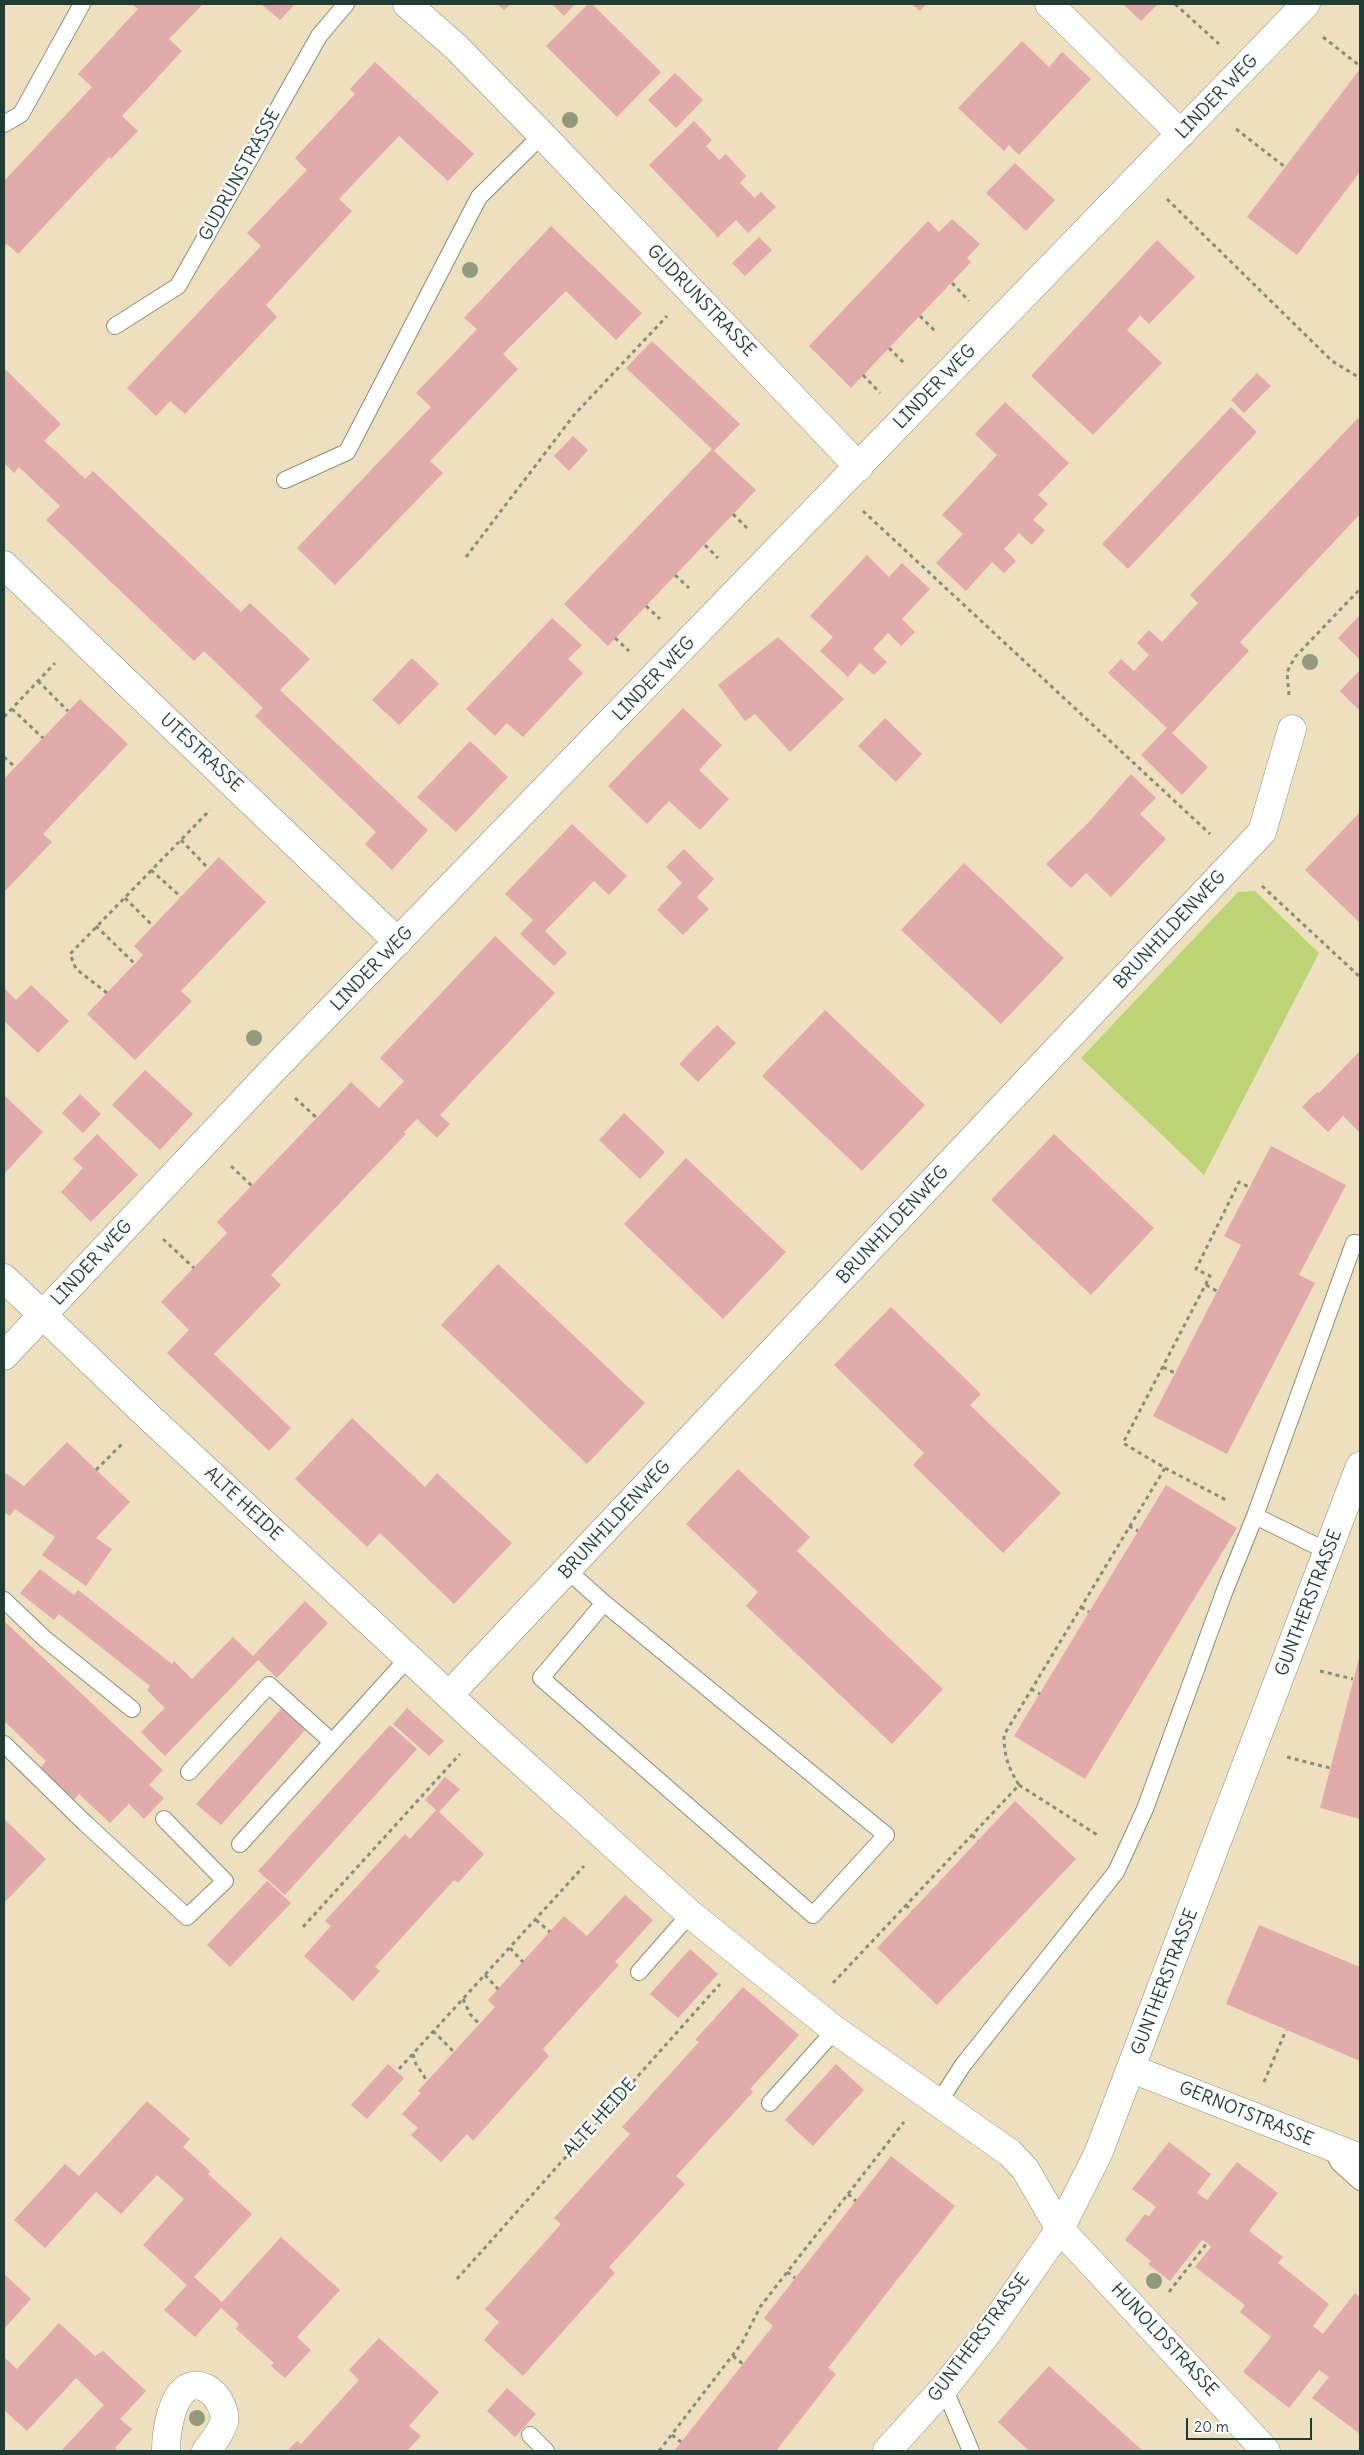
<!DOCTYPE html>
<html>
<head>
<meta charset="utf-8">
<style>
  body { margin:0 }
  #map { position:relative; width:1364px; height:2455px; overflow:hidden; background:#eedfbe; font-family:Delius,sans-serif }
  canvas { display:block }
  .frame { position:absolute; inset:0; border:5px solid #1f3d34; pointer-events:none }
  .scale { position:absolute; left:1186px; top:2418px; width:126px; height:22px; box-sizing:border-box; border:2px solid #1f3d34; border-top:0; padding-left:6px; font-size:15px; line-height:18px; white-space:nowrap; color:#1f3d34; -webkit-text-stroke:4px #fff; paint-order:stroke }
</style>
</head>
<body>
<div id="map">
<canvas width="1364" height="2455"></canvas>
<div class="frame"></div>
<div class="scale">20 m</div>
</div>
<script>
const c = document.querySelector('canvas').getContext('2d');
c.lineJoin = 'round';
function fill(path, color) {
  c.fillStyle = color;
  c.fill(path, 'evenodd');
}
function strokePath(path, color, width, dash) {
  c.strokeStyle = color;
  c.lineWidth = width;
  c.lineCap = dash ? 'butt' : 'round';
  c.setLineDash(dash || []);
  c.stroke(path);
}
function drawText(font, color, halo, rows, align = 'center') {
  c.font = font + ' Delius,sans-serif';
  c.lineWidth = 5;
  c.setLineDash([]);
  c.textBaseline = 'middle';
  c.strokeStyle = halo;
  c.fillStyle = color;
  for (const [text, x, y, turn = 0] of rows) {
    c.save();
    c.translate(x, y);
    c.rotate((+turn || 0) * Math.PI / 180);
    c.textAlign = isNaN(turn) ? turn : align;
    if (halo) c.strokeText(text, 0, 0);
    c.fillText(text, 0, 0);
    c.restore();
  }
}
fill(new Path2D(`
  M1255,891L1319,953L1204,1175L1081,1058L1238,892Z`), '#bed376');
fill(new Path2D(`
  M132,4H203L169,39L182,51L122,116L138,131L111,159L109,157L18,254L7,244L4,247V181L92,87L78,74L138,9Z
  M261,4H295L280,20Z
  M497,4H511L504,10Z
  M552,4H575L564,16Z
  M588,4H592L661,72L617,117L546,46Z
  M912,4H926L920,11Z
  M1123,4H1158L1141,21Z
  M1022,41L1049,67L1062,52L1091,79L1019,155L1009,145L1004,151L958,108Z
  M375,62L474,154L448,181L399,136L339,199L352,211L266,305L277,317L185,414L170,401L156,416L127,388L261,246L247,233L307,170L295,158L355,94L350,89Z
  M1360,69V172L1297,255L1247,217Z
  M675,73L703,100L676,128L648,100Z
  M694,121L712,140L706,146L719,160L726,154L746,176L740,183L755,198L761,192L776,207L748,233L736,220L717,238L716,235L649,165Z
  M1015,163L1055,200L1026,231L986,193Z
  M952,219L980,244L967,258L971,262L851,388L809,346L928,221L939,232Z
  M551,226L642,313L616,340L566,291L503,354L518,369L430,461L443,473L335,585L297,548L431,407L416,393L477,329L464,318Z
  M759,237L772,250L745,276L732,263Z
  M1157,240L1195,277L1149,324L1140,315L1127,330L1162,363L1093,435L1031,376Z
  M652,341L740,424L714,451L756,490L608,646L564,604L712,449L626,368Z
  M4,368L61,424L44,441L58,453L85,479L93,471L241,612L250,603L310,659L280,690L428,830L392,870L365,844L376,832L255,716L263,708L204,651L194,661L46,520L60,506L19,467L14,473L4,463Z
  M1257,373L1271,386L1244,413L1231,400Z
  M1005,402L1069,463L1038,495L1048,504L1033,520L1045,530L1032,545L1019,533L1004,549L1016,561L1004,573L992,562L966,591L936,563L963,534L942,515L997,455L975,434Z
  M1231,407L1257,432L1128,569L1102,544Z
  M1358,418L1360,420V514L1240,642L1249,651L1172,733L1208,767L1182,795L1141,755L1167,728L1108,673L1121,659L1134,671L1149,655L1137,643L1149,630L1162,642L1198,603L1190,595Z
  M573,436L588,450L569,471L554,456Z
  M867,555L889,577L902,563L930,589L902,619L915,632L901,646L888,633L873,649L887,662L874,675L860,663L848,677L820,651L833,637L810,616Z
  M1360,615V660L1338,638Z
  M552,618L582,645L568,659L583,673L523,737L507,723L495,736L466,709Z
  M778,637L844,699L790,752L755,714L745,721L718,685Z
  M412,658L439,684L399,725L372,700Z
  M1360,670V711L1340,691Z
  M80,699L128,744L43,834L52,842L4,892V779Z
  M683,708L722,745L699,770L729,799L700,830L669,801L647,824L608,786Z
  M885,718L922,754L896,782L858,746Z
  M470,741L508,777L456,832L417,797Z
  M1131,774L1156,798L1140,814L1166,839L1111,897L1086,873L1071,888L1046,864L1089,822Z
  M1360,812V923L1305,870Z
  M572,824L627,876L609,895L594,881L545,931L567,953L554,966L520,934L533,920L505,894Z
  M684,849L714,879L697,897L709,909L683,935L657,910L682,883L666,867Z
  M219,857L266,902L181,991L192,1001L135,1060L87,1014L143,955L134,946Z
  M964,863L1064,958L1001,1024L901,930Z
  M495,936L555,993L440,1115L450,1124L437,1138L417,1119L404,1132L406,1134L271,1275L281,1285L214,1354L291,1428L269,1451L167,1353L189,1330L161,1302L227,1233L217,1222L351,1082L379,1108L404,1081L380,1058Z
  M31,985L69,1021L38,1053L4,1021V988L16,1000Z
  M825,1010L925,1105L862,1171L762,1076Z
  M717,1025L736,1043L698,1082L679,1064Z
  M1360,1051V1133L1343,1116L1328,1132L1302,1107L1317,1092L1319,1093Z
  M145,1070L193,1114L160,1150L112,1105Z
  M80,1094L101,1114L83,1133L62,1113Z
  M4,1095L43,1132L4,1174Z
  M624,1113L665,1152L640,1179L599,1140Z
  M97,1134L138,1175L91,1222L61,1192L83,1168L73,1159Z
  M1054,1134L1154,1228L1091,1295L991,1200Z
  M1271,1146L1346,1185L1299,1275L1315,1283L1227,1454L1153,1416L1241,1245L1224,1236Z
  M686,1158L786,1252L723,1319L624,1224Z
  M498,1264L645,1403L587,1464L441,1325Z
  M891,1307L981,1394L970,1405L1061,1493L1003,1553L913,1465L924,1453L834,1365Z
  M352,1418L425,1487L437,1473L512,1543L454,1604L380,1533L367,1547L295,1479Z
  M67,1442L130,1502L96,1538L112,1549L86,1586L42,1555L55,1537L15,1509L10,1516L4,1512V1472L24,1486Z
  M738,1469L810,1537L797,1551L943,1689L892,1744L746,1606L758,1592L686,1524Z
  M1166,1485L1237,1528L1085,1779L1014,1736Z
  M40,1569L74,1595L78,1590L172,1664L174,1661L192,1679L233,1637L253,1656L305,1601L328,1623L277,1678L258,1660L165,1756L141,1732L165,1708L147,1690L150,1686L59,1614L54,1620L20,1593Z
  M4,1621L163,1770L149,1785L164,1798L144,1819L129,1804L110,1823L79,1794L74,1800L40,1768L46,1761L4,1721Z
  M1360,1655V1819L1320,1808Z
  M282,1708L306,1729L221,1825L196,1804Z
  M407,1708L444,1741L429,1756L393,1724Z
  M390,1725L417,1749L285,1895L258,1871Z
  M445,1777L460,1789L439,1812L484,1854L458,1883L454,1880L375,1967L380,1971L353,2001L304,1956L331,1926L325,1921L405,1834L410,1839L436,1810L425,1800Z
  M1015,1801L1076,1859L937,2005L877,1948Z
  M4,1819L46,1859L4,1903Z
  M267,1881L291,1903L230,1967L207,1945Z
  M625,1895L653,1920L615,1962L619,1965L543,2049L549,2056L473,2141L467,2134L441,2162L411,2135L418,2128L402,2114L421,2093L418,2091L495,2007L488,2000L564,1916L587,1936Z
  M1259,1925L1360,1967V2061L1226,2004Z
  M690,1949L718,1974L678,2018L650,1994Z
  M743,1987L799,2035L750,2089L753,2092L676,2176L685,2184L609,2267L615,2273L523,2376L484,2340L499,2322L485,2309L561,2224L554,2218L630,2134L622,2127L699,2042L695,2040Z
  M388,2064L404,2078L367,2119L351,2105Z
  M836,2064L864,2090L813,2146L785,2120Z
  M147,2101L190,2139L183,2147L210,2171L208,2174L252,2214L194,2277L222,2302L281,2237L340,2290L297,2337L311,2350L285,2378L271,2366L274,2363L236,2329L239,2324L221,2308L195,2337L164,2310L187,2285L143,2245L184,2199L157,2175L121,2214L96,2192L45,2248L14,2220L65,2164L79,2176Z
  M1169,2142L1211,2174L1197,2193L1207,2200L1237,2162L1278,2193L1249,2231L1283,2257L1278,2263L1329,2304L1313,2326L1323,2334L1355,2293L1360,2297V2434L1312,2398L1329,2377L1319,2370L1289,2408L1243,2372L1271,2337L1240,2312L1245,2305L1195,2267L1211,2247L1207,2243L1202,2240L1170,2281L1148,2264L1151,2261L1125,2240L1145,2214L1149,2216L1156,2207L1132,2189Z
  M891,2156L955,2206L828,2368L836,2374L776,2451H674L773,2326L764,2318Z
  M4,2274L31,2299L4,2329Z
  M59,2323L95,2356L103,2351L146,2391L120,2419L132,2429L115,2448L118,2451H61L104,2405L76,2378L27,2431L4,2410V2357L17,2369Z
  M379,2338L439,2392L409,2426L421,2436L407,2451H287L297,2441L301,2444L359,2380L349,2370Z
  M1049,2366L1124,2434L1143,2451H1029L998,2422Z
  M507,2388L536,2414L515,2437L487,2411Z`), '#e1abaa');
const lane = new Path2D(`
  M4,124L21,114L82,4
  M115,326L178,286L319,36L346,4
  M285,480L347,452L479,197L542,135
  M1255,1516L1329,1552
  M567,1570L604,1603L886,1835L813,1915L541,1678L604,1603
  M4,1600L45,1639L132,1709
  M4,1744L86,1824L187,1917L225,1881L164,1819
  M189,1772L269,1685L331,1741
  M240,1844L409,1657
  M639,1972L690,1914
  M939,2102L963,2065L1116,1872L1145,1809L1225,1590L1255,1516L1354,1243L1360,1244
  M770,2103L835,2030
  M1331,2148L1339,2163L1360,2182
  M944,2388L971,2451
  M530,2435L546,2451`);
const street = new Path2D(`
  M407,4L456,47L542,135L859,467
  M1049,4L1181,134
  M4,565L398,942
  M4,1278L149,1417L484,1728L690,1914L835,2030L1010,2153L1025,2169L1060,2229L1266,2451
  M4,1356L269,1074L1306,4
  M449,1695L1262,832L1292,729
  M1132,2069L1360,2158
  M166,2451C166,2434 171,2391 192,2386C210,2382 227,2406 224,2422C221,2433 213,2442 206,2451
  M887,2451L944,2388L989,2331L1060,2229L1098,2154L1360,1466`);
strokePath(lane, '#868e79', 18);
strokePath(street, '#868e79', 29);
strokePath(new Path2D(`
  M1175,4L1219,44
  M1323,37L1360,66
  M1236,129L1285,167
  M1167,199L1332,361L1360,378
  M952,283L969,301
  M920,316L937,333
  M889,348L906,365
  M863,375L880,393
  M863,511L1210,834
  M733,514L747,528
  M705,545L718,558
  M466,557L574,415L667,316
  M675,575L689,588
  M646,606L660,619
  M615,638L629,651
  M38,681L68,711
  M1289,695L1287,672L1295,657L1360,589
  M12,709L43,738
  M4,717L55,663
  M4,757L15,767
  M181,840L208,868
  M151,870L181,897
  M1262,886L1360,977
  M125,898L153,926
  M96,926L135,964
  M107,993L76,969L70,954L210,810
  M295,1098L317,1118
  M231,1166L252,1186
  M163,1239L194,1268
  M1206,1285L1217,1291
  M1163,1367L1175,1373
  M1165,1468L1228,1501
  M96,1470L124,1442
  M1129,1526L1138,1531
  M1081,1607L1089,1612
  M1320,1671L1353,1679
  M1031,1689L1040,1694
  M1287,1757L1330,1768
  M1019,1785L1099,1836
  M972,1835L978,1841
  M906,1905L912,1911
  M536,1920L550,1932
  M303,1927L460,1754
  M510,1948L523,1962
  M485,1975L498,1989
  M833,1983L1019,1785C1008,1767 1004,1756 1004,1735L1165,1468L1123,1443L1210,1276L1196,1269L1239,1182L1249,1187
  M463,1999L470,2014L479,2024
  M433,2031L454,2052
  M413,2054L416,2064L427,2081
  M399,2069L584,1866
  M1264,2082L1286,2030
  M848,2194L856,2201
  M787,2272L795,2278
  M457,2279L720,1984
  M1169,2292L1207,2243
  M733,2356L743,2364
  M672,2435L681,2442
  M659,2451L742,2343L760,2307L904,2122`), '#868e79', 3, [4, 4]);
strokePath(lane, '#fff', 16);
strokePath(street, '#fff', 28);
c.fillStyle = '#929a7b';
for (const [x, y] of [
  [570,120],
  [470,270],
  [1310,662],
  [254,1038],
  [1154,2281],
  [197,2418]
]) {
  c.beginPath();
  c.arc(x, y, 8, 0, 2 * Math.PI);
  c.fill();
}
drawText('18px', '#1f3d34', '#fff', [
  ["LINDER WEG",1217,97,-46],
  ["GUDRUNSTRASSE",240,175,-61],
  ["GUDRUNSTRASSE",701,301,46],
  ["LINDER WEG",935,387,-46],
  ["LINDER WEG",654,679,-46],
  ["UTESTRASSE",201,753,43],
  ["BRUNHILDENWEG",1170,930,-47],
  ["LINDER WEG",372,969,-46],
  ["BRUNHILDENWEG",893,1225,-47],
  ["LINDER WEG",92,1263,-47],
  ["ALTE HEIDE",243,1504,43],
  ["BRUNHILDENWEG",615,1520,-47],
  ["GUNTHERSTRASSE",1309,1603,-69],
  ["GUNTHERSTRASSE",1165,1982,-69],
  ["GERNOTSTRASSE",1246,2114,22],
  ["ALTE HEIDE",600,2118,-48],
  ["GUNTHERSTRASSE",979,2338,-53],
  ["HUNOLDSTRASSE",1164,2340,47]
]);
</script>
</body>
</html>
